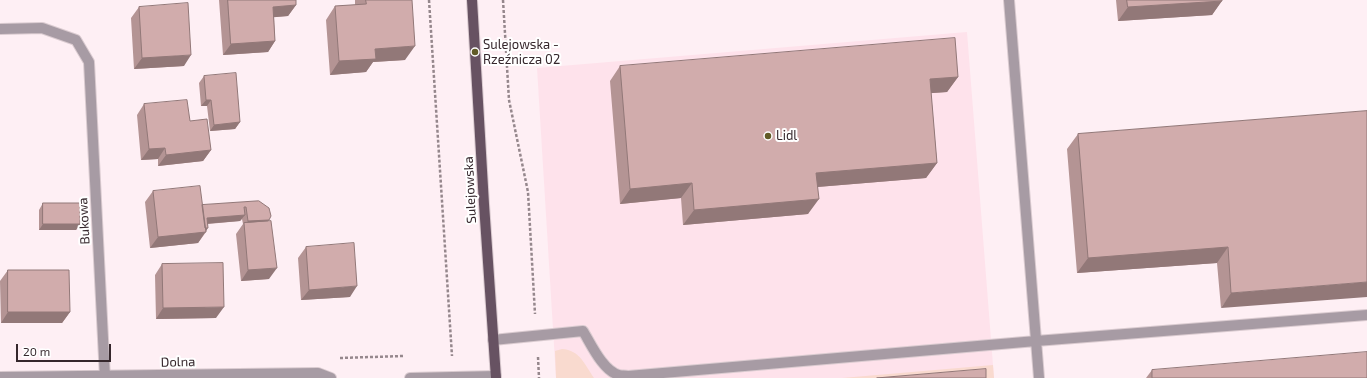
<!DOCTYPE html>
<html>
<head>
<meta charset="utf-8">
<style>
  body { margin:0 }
  #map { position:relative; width:1367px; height:378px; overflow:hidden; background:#feeff4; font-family:"Exo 2",sans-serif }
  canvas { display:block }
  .scale { position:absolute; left:16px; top:344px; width:95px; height:18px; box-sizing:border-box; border:2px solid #35272c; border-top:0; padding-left:5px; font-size:12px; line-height:14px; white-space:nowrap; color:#35272c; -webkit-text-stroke:3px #fff; paint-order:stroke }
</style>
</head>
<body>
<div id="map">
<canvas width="1367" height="378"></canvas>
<div class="scale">20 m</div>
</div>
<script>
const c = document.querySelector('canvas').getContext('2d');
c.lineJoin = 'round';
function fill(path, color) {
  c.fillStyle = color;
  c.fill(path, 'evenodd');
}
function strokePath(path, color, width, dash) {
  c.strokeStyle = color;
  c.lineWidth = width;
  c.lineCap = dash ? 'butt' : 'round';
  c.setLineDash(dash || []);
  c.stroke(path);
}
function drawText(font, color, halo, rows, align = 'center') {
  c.font = font + ' "Exo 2",sans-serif';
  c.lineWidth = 4;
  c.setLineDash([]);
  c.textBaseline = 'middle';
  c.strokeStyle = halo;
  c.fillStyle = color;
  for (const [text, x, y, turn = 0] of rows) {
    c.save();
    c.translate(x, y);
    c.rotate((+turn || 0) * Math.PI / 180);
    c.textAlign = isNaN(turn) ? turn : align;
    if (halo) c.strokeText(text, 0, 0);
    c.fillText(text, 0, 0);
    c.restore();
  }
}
fill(new Path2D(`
  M967,32L994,378H556L537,68Z`), '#fee2eb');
fill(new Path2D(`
  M562,349C580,350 585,365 594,378H556L555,351Z
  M993,365L994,378H842Z`), '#f9dacf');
const minor = new Path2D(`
  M1009,0L1039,378
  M0,29L42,28L76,40L89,62L105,378
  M493,340L583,331C591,344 603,371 619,375C622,376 625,375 628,376L1036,341L1367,315
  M0,377L318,373L331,378
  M410,378L496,376`);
const major = new Path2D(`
  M472,0L484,204L496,378`);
strokePath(minor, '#dacbd0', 12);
strokePath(major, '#dacbd0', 12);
strokePath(new Path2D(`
  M429,0L452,356
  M503,0L509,100L528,192L535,314
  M538,357L539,378
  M340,358L403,356`), '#95878c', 2.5, [3, 2]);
strokePath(minor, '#a79ba4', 10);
strokePath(major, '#675262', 10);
fill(new Path2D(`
  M219,0H296V5L288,16L274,17L275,41L268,52L223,55Z
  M355,0H412L405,60L373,62L366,72L330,75L326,20L335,6L355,5Z
  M1116,0H1222L1212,15L1118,21Z
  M139,7L184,66L134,69L131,18Z
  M620,66L958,77L947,92L931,93L937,163L926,178L817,187L808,214L683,225L681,198L620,204L610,81Z
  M204,76L240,122L235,129L210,131L207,106H201L199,83Z
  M144,104L190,121L211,150L203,161L158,166V159L141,160L137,115Z
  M1367,111L1221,308L1217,263L1077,273L1067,149L1078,134Z
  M153,191L202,205L259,201L268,222L269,279L241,281L236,234L243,224L242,219L240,221L208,224L206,232L198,243L150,248L145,202Z
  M43,203L80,224L76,230H39V210Z
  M306,247L350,297L301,300L298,258Z
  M162,264L216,318L156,319L155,275Z
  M8,270L70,312L62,323H1L0,281Z
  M1152,370L1367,378H1146Z`), '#b49494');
fill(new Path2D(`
  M1222,1L1212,15L1118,21L1128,7Z
  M296,5L288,16L265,18L273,7Z
  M275,41L268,52L223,55L231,44Z
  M415,46L405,60L373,62L366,72L330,75L339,61L375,49Z
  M191,55L184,66L134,69L142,58Z
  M958,77L947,92L919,94L930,79Z
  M206,100H211L207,106H201Z
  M240,122L235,129L210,131L214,125Z
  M165,148L158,159L141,160L149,149Z
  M211,150L203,161L158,166L166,155Z
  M937,163L926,178L805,188L816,173Z
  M692,183L681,198L620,204L630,189Z
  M819,199L808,214L683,225L694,210Z
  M245,215L240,221L203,224L207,218Z
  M269,220L265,227L244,226L248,221Z
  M43,224H80L76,230H39Z
  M208,228L198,243L150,248L158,237L202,229Z
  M1228,247L1217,263L1077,273L1088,258Z
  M277,268L269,279L241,281L248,270Z
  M1367,282V297L1221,308L1231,293Z
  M357,286L350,297L301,300L309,290Z
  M224,307L216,318L156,319L163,308Z
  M8,312H70L62,323H1Z`), '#927878');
const building = new Path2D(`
  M228,0H296V5L273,7L275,41L231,44Z
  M366,0H412L415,46L375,49L376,59L339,61L335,6L366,4Z
  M1127,0H1222V1L1128,7Z
  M188,3L191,55L142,58L139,7Z
  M955,38L958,77L930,79L937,163L816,173L819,199L694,210L692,183L630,189L620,66Z
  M236,73L240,122L214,125L211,100H206L204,76Z
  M187,100L190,121L207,119L211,150L166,155L165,148L149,149L144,104Z
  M1367,111V282L1231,293L1228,247L1088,258L1078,134Z
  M200,186L206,232L158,237L153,191Z
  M259,201L269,208L271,216L269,220L248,221L246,207H244L245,215L207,218L208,228H205L202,205Z
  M43,203H80V224H43Z
  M271,221L277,268L248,270L244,223Z
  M354,243L357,286L309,290L306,247Z
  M223,263L224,307L163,308L162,264Z
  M8,270H69L70,312H8Z
  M1367,352V378H1152V370Z
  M986,369V378H877Z`);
fill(building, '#d1acac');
strokePath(building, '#927878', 1);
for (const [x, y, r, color] of [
  [475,52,4,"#615b27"],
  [768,136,4,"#615b27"]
]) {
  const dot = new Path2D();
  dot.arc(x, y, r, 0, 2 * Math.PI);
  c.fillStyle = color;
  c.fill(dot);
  strokePath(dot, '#fff', 1.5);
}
drawText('13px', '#35272c', '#fff', [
  ["Sulejowska -",483,45],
  ["Rzeźnicza 02",483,60],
  ["Lidl",776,136]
], 'left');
drawText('13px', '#35272c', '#fff', [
  ["Sulejowska",470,190,-93],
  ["Bukowa",84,221,-93],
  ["Dolna",178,362,-1]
]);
</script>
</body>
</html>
